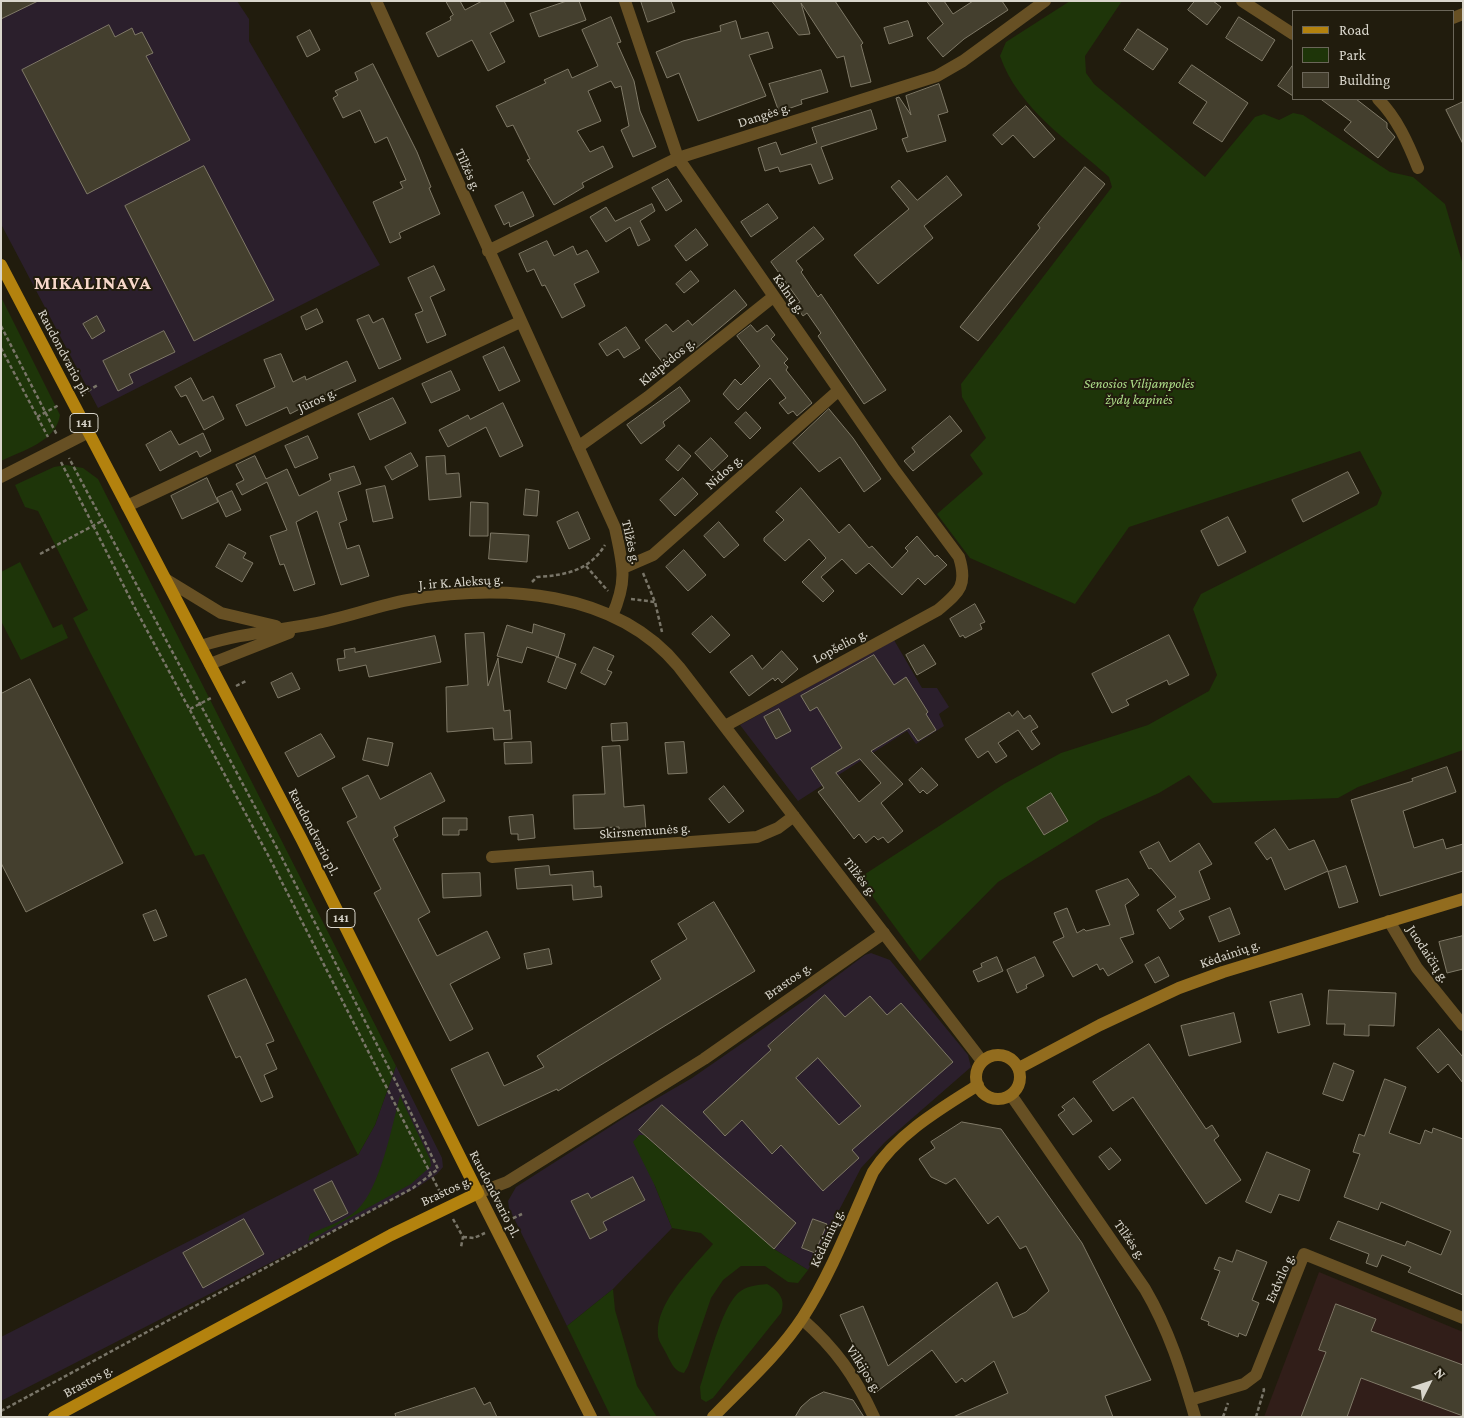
<!DOCTYPE html>
<html>
<head>
<meta charset="utf-8">
<style>
  body { margin:0 }
  #map { position:relative; width:1464px; height:1418px; overflow:hidden; background:#211c0d; font-family:"Crimson Pro",serif }
  canvas { display:block }
  .frame { position:absolute; inset:0; border:2px solid #d9d6cc; pointer-events:none }
  .legend { position:absolute; left:1292px; top:10px; width:162px; height:90px; box-sizing:border-box; background:#211c0d; border:1px solid #6b6659; margin:0; padding:6px 9px; list-style:none; font-size:15px; color:#d9d6cc }
  .legend li { display:flex; align-items:center; gap:10px; height:25px }
  .legend b { width:25px; border:1px solid #6b6659 }
  .north { position:absolute; left:1404px; top:1358px; width:50px; height:50px; -webkit-text-stroke:4px #211c0d; paint-order:stroke; rotate:49deg; font-size:14px; font-weight:700; line-height:20px; text-align:center; color:#d9d6cc }
  .north::after { content:''; display:block; margin:auto; width:18px; height:22px; background:#d9d6cc; clip-path:polygon(50% 0,100% 100%,50% 72%,0 100%) }
</style>
</head>
<body>
<div id="map">
<canvas width="1464" height="1418"></canvas>
<div class="frame"></div>
<ul class="legend">
<li><b style="height:6px;background:#b3820e"></b>Road</li>
<li><b style="height:14px;background:#1e3509"></b>Park</li>
<li><b style="height:14px;background:#443f2e"></b>Building</li>
</ul>
<div class="north">N</div>
</div>
<script>
const c = document.querySelector('canvas').getContext('2d');
c.lineJoin = 'round';
function fill(path, color) {
  c.fillStyle = color;
  c.fill(path, 'evenodd');
}
function strokePath(path, color, width, dash) {
  c.strokeStyle = color;
  c.lineWidth = width;
  c.lineCap = dash ? 'butt' : 'round';
  c.setLineDash(dash || []);
  c.stroke(path);
}
function drawText(font, color, halo, rows, align = 'center') {
  c.font = font + ' "Crimson Pro",serif';
  c.lineWidth = 4;
  c.setLineDash([]);
  c.textBaseline = 'middle';
  c.strokeStyle = halo;
  c.fillStyle = color;
  for (const [text, x, y, turn = 0] of rows) {
    c.save();
    c.translate(x, y);
    c.rotate((+turn || 0) * Math.PI / 180);
    c.textAlign = isNaN(turn) ? turn : align;
    if (halo) c.strokeText(text, 0, 0);
    c.fillText(text, 0, 0);
    c.restore();
  }
}
fill(new Path2D(`
  M1,1H237L249,19V41L380,265L98,408L1,224Z
  M894,640L922,688H937L949,707L939,714L944,726L916,744L907,731L798,801L740,725Z
  M871,953L890,960L968,1055L971,1067L885,1142L861,1168L808,1270L774,1249L644,1135H640L655,1186L672,1228L613,1289L567,1326L509,1208L508,1201L516,1187L630,1114L692,1078L806,999L865,955Z
  M396,1066L442,1158L443,1167L437,1174L418,1187L1,1401V1337L358,1155L375,1125Z`), '#2b1f2c');
fill(new Path2D(`
  M1319,1272L1463,1332V1417H1264Z`), '#311e19');
fill(new Path2D(`
  M1070,1H1122L1085,56L1086,73L1094,84L1205,177L1255,117L1264,114L1279,120L1293,113L1303,115L1390,172L1413,177L1445,204L1463,265V750L1358,787L1338,798L1213,803L1189,775L1159,793L1101,819L998,882L920,961L859,878L1004,784L1061,753L1148,725L1209,691L1217,675L1193,609L1201,594L1377,505L1382,493L1360,451L1129,527L1075,604L970,558L937,514L983,474L970,455L986,438L962,397L961,384L1112,187L1109,177C1069,141 1018,108 1000,56L1006,42Z
  M1,297L60,415C56,442 23,450 1,461Z
  M66,465L83,468L98,479L396,1066L375,1125L358,1155L204,854L195,856L90,652L73,618L88,610L38,511L25,507L15,485L54,467Z
  M20,562L53,628L62,624L68,638L21,660L1,621V572Z
  M400,1096L430,1159L431,1166L411,1184L308,1241L310,1234C325,1227 345,1221 357,1210C380,1189 392,1126 400,1096Z
  M639,1135H644L774,1249L808,1270L798,1283L788,1282L765,1266H741L723,1280L711,1298L688,1366L684,1373C675,1372 672,1364 668,1357C666,1352 661,1345 659,1340C651,1306 693,1268 713,1244L701,1233L672,1228L655,1186L633,1142Z
  M767,1284C779,1291 786,1299 781,1313L713,1398L706,1402L701,1399L700,1387C708,1363 721,1309 738,1293C746,1286 757,1285 767,1284Z
  M613,1289L615,1310L637,1386L657,1417H611L567,1326Z`), '#1e3509');
const building = new Path2D(`
  M1,1H38L1,19Z
  M446,1H460L465,10L482,1H504L514,21L490,33L505,62L488,71L472,40L438,57L426,33L451,20L450,17L453,15Z
  M567,1H579L586,20L539,37L530,14Z
  M641,1H671L675,12L648,22Z
  M772,1H835L863,43L861,45L871,82L851,87L844,56L837,58L801,3L810,34L799,35Z
  M927,1H944L953,14L973,1H1002L1008,10L964,39L943,57L927,38L943,24Z
  M1195,1H1213L1221,7L1207,25L1188,10Z
  M611,17L621,42L617,43L634,81L640,111L656,147L633,157L621,130L629,126L621,86L615,88L611,81L588,91L601,121L577,131L590,152L603,146L613,167L582,183L584,187L554,205L527,160L530,159L513,125L507,127L496,106L546,83L544,80L568,69L572,78L598,66L582,30Z
  M1239,17L1275,40L1262,61L1226,38Z
  M736,21L741,39L768,32L773,48L749,55L766,96L698,121L679,73L667,78L656,52L683,41L721,31L720,26Z
  M908,21L913,36L889,44L884,28Z
  M109,25L115,37L132,28L135,35L142,32L153,53L146,56L190,140L87,194L22,70Z
  M1138,29L1168,49L1153,70L1124,50Z
  M310,30L320,50L307,57L297,37Z
  M373,64L417,152L431,187L429,188L440,214L399,233L401,238L390,243L373,202L403,188L400,182L406,180L387,137L375,143L360,110L343,118L333,98L338,95L335,91L358,80L355,73Z
  M1192,65L1248,103L1222,142L1193,123L1207,102L1179,83Z
  M1293,65V96L1278,86Z
  M821,70L828,92L801,100L802,104L779,112L769,84Z
  M939,84L948,112L938,115L946,141L907,152L902,139L908,137L896,98L899,97L911,115L906,96Z
  M1321,99H1356L1387,123V128L1395,137L1378,158L1344,130L1351,122Z
  M1463,102V144L1446,110Z
  M1026,106L1055,139L1034,158L1013,135L1002,145L993,135Z
  M871,110L877,129L821,147L833,179L819,184L811,164L780,172L778,167L765,171L758,148L776,142L781,155L817,143L812,128Z
  M204,166L274,300L194,341L125,206Z
  M1085,167L1105,184L978,341L960,327L1040,228L1038,225Z
  M947,176L962,195L924,226L933,238L878,284L854,255L909,209L891,187L899,180L917,200Z
  M668,179L682,201L666,211L652,188Z
  M523,192L534,216L510,227L509,222L504,225L495,206Z
  M652,204L655,211L640,221L650,240L638,246L630,227L606,242L590,217L606,207L615,221Z
  M768,204L778,218L751,237L741,222Z
  M814,227L824,239L796,261L803,270L801,272L818,297L821,294L886,390L864,404L818,336L821,333L807,313L803,316L795,305L800,302L771,262Z
  M696,229L708,245L686,261L675,246Z
  M547,241L554,256L573,246L577,255L587,250L599,272L574,284L585,306L562,318L545,285L542,286L534,269L527,272L519,254Z
  M434,266L445,290L430,297L446,335L427,343L415,314L423,311L408,278Z
  M691,271L699,281L684,293L676,284Z
  M735,290L747,305L695,349L693,346L666,367L645,340L666,324L673,332L688,320L692,325Z
  M317,309L323,322L306,330L301,317Z
  M369,315L373,323L383,318L401,359L379,369L357,320Z
  M97,316L105,331L92,339L83,324Z
  M751,325L757,332L767,325L775,335L771,339L788,359L784,363L788,367L786,370L812,403L797,416L793,411L788,414L779,403L786,398L770,378L738,410L723,394L735,379L741,385L760,366L737,336Z
  M626,327L640,348L624,358L618,349L607,356L599,344Z
  M164,331L175,352L129,374L133,383L118,391L103,361Z
  M504,347L520,381L499,391L483,357Z
  M281,354L293,382L305,376L306,380L347,361L356,381L316,399L317,400L290,414L287,407L246,426L236,405L275,387L264,360Z
  M451,371L460,390L431,403L422,384Z
  M191,378L203,401L213,396L224,419L204,430L186,395L181,397L175,387Z
  M680,387L690,401L663,422L665,426L641,444L627,425Z
  M393,398L406,423L370,440L358,414Z
  M503,403L523,446L500,457L486,427L448,447L439,430L468,415L470,419Z
  M829,409L853,438L881,479L864,492L840,457L819,472L793,443Z
  M746,412L761,428L750,439L735,423Z
  M950,416L962,431L913,471L904,461L915,452L912,448Z
  M171,431L179,445L203,433L211,451L200,457L197,451L160,471L146,445Z
  M308,436L318,458L295,468L285,446Z
  M711,438L728,456L712,471L695,453Z
  M679,445L691,456L678,471L666,460Z
  M411,453L418,466L392,480L385,467Z
  M255,456L266,479L287,469L299,496L331,480L329,474L354,466L361,484L338,492L347,520L339,523L347,549L359,545L369,576L341,585L317,511L296,522L315,584L294,591L284,564L280,565L270,536L287,530L267,482L242,495L236,484L244,480L236,465Z
  M445,456L446,474L459,473L461,497L429,500L426,457Z
  M1348,472L1359,493L1303,522L1292,500Z
  M207,478L218,502L182,519L171,496Z
  M683,478L698,494L675,516L660,500Z
  M385,486L393,518L373,522L366,490Z
  M801,488L839,533L849,524L869,548L872,546L892,568L908,551L905,548L917,536L935,557L937,555L947,565L925,585L918,578L902,595L869,563L856,574L842,559L821,577L834,591L823,602L802,582L826,558L809,539L785,561L764,541V538L784,520L776,512Z
  M526,489L539,491L537,516L524,515Z
  M232,491L241,510L226,517L217,498Z
  M471,502L488,503V536H470Z
  M578,512L590,539L569,549L557,522Z
  M1228,517L1246,552L1218,566L1201,531Z
  M719,522L739,545L724,558L704,536Z
  M491,533L529,535L527,562L489,559Z
  M229,544L246,553L243,558L253,563L242,582L216,567Z
  M684,550L706,575L688,591L666,567Z
  M975,604L985,622L980,624L982,629L965,638L963,635L960,637L950,619Z
  M712,616L730,635L710,653L692,634Z
  M534,624L565,634L558,657L527,647L522,663L497,656L507,625L532,633Z
  M484,633L488,686L498,658L504,711L510,710L512,739L494,740L493,728L447,732L446,687L468,685L465,634Z
  M1169,635L1189,675L1169,685L1167,680L1126,700L1129,705L1112,713L1092,674Z
  M435,636L441,662L369,677L366,665L339,671L337,659L345,658L344,650L355,648V652Z
  M924,645L936,664L917,675L906,655Z
  M594,647L614,656L607,670L612,672L605,685L581,673Z
  M782,651L798,669L782,683L778,678L775,681L773,678L749,696L730,672L752,655L762,669Z
  M874,655L894,685L906,677L928,712L926,714L936,730L918,741L909,728L871,751L903,784L881,803L903,831L888,843L883,837L878,840L874,836L866,843L859,834L854,839L818,792L824,788L811,768L842,748L817,707L810,711L801,696ZM860,759L881,783L859,802L836,773Z
  M557,657L576,664L566,689L548,682Z
  M292,673L300,689L278,698L271,683Z
  M30,679L123,863L26,912L1,863V694Z
  M779,709L791,731L776,739L764,717Z
  M1018,711L1024,719L1030,715L1038,727L1031,731L1040,744L1032,750L1018,730L998,743L1007,756L996,763L988,751L978,758L965,739L1009,712L1012,716Z
  M627,723L628,740L612,741L611,724Z
  M321,734L335,757L298,777L285,753Z
  M368,738L393,743L388,766L363,760Z
  M531,742L532,763L505,764L504,743Z
  M684,742L687,773L668,774L665,743Z
  M620,746L624,807L644,805L646,831L619,833V827L574,829L573,795L605,794L602,747Z
  M1447,767L1456,792L1403,811L1414,848L1443,839L1446,849L1463,844V871L1380,896L1351,800L1413,781L1412,779Z
  M922,768L938,785L927,794L923,790L920,793L909,780Z
  M431,773L445,801L394,827L398,836L393,839L430,912L418,919L437,956L487,931L500,958L450,984L473,1029L450,1041L374,893L381,889L347,822L357,817L342,788L368,775L380,799Z
  M724,786L744,811L729,823L709,799Z
  M1051,793L1068,821L1044,835L1027,808Z
  M533,815L535,838L518,840V834H511L509,817Z
  M443,818H467V830H459V835H443Z
  M1275,829L1289,850L1314,840L1328,871L1285,890L1271,857L1267,860L1255,843Z
  M1159,842L1170,862L1199,843L1212,864L1199,871L1210,899L1179,911L1184,919L1170,929L1157,910L1176,897L1151,868L1149,869L1140,852Z
  M549,866L550,875L593,871L594,887L601,886L602,897L573,900L572,885L517,889L515,869Z
  M1346,866L1358,902L1339,908L1328,872Z
  M480,873L481,896L443,898L442,874Z
  M1128,879L1139,895L1125,905L1134,934L1120,938L1133,962L1108,976L1103,968L1100,970L1097,964L1073,977L1053,942L1064,937L1054,913L1067,908L1077,933L1084,929L1086,931L1110,925L1096,891Z
  M714,902L755,971L558,1091L557,1089L478,1126L451,1069L488,1052L504,1086L544,1067L537,1056L661,979L651,961L687,939L678,924Z
  M1230,908L1240,934L1219,942L1209,917Z
  M156,910L167,936L154,941L143,915Z
  M1463,936V969L1447,973L1439,942Z
  M549,949L552,964L527,969L524,954Z
  M997,957L1003,971L978,982L973,971L982,967L981,964Z
  M1035,957L1044,976L1026,985L1027,988L1017,993L1007,970Z
  M1159,957L1169,976L1155,983L1145,965Z
  M246,979L274,1041L266,1044L277,1069L264,1075L273,1097L261,1102L240,1056L236,1058L208,996Z
  M1329,990L1396,993L1394,1026L1369,1025V1036L1344,1035L1345,1024H1327Z
  M1302,994L1310,1025L1278,1033L1270,1002Z
  M825,995L845,1017L870,996L887,1015L901,1003L953,1062L852,1150L859,1158L823,1191L781,1145L772,1154L742,1120L725,1136L703,1112L771,1050L768,1046ZM818,1058L861,1106L839,1125L796,1078Z
  M1234,1013L1241,1042L1189,1056L1181,1026Z
  M1439,1029L1463,1057V1083L1448,1064L1438,1073L1417,1048Z
  M1149,1044L1206,1129L1212,1125L1219,1136L1214,1140L1241,1180L1206,1204L1133,1097L1113,1111L1093,1082Z
  M1334,1063L1354,1071L1343,1101L1323,1094Z
  M1385,1079L1406,1087L1389,1133L1420,1144L1425,1130L1432,1133L1433,1128L1463,1139V1295L1408,1272L1411,1267L1382,1255L1377,1267L1366,1263L1369,1254L1330,1239L1338,1221L1405,1246L1407,1241L1441,1255L1451,1231L1381,1202L1378,1210L1344,1197L1360,1154L1353,1152L1359,1134L1364,1136Z
  M1074,1098L1092,1121L1073,1135L1058,1115L1065,1110L1062,1107Z
  M662,1105L796,1223L774,1249L639,1130Z
  M962,1122L1001,1129L1082,1243L1151,1380L1105,1396L1113,1417H953L1008,1393L994,1361L965,1382L962,1378L956,1383L932,1350L875,1393L840,1315L863,1306L888,1366L997,1282L1013,1318L1026,1312L1049,1291L1026,1246L1020,1249L998,1216L988,1224L955,1178L946,1184L931,1177L919,1159L935,1148L931,1142Z
  M1111,1148L1121,1160L1109,1170L1099,1157Z
  M1267,1152L1310,1170L1299,1201L1279,1194L1271,1213L1246,1202Z
  M633,1177L645,1200L603,1222L607,1230L590,1239L571,1201L588,1193L591,1198Z
  M332,1181L348,1213L331,1222L314,1190Z
  M244,1219L264,1254L203,1288L183,1253Z
  M813,1219L827,1224L815,1253L802,1248Z
  M1237,1250L1267,1262L1252,1300L1259,1303L1246,1336L1239,1333L1238,1337L1208,1325L1209,1322L1201,1319L1220,1271L1214,1269L1219,1257L1232,1262Z
  M1336,1304L1376,1319L1371,1331L1463,1365V1416L1361,1378L1347,1417H1301L1326,1352L1319,1350Z
  M475,1388L484,1405L490,1402L497,1417H396L395,1414Z
  M824,1392L853,1400L864,1417H795L801,1407L810,1399Z`);
fill(building, '#443f2e');
strokePath(building, '#7f7967', 1);
strokePath(new Path2D(`
  M1,326L57,435
  M1,348L48,437
  M82,394L98,385
  M37,417L59,405
  M61,462L136,610L268,855L442,1196
  M40,554L102,521
  M586,566L608,591
  M643,573L655,602L662,632
  M532,582L537,577C566,575 589,571 605,545
  M631,599L655,602
  M236,686L246,681
  M190,709L213,697
  M453,1219L463,1237L461,1247
  M507,1221L522,1214
  M463,1237L474,1238L485,1233
  M1,1411L413,1188L438,1169L398,1086L278,850L69,458
  M1223,1417L1228,1403
  M1256,1417L1264,1390L1263,1387`), '#797568', 2.5, [4, 2.5]);
strokePath(new Path2D(`
  M376,1L615,528C623,565 628,580 612,616
  M625,1L678,158L893,468L959,557C968,586 959,592 938,610L725,726
  M1242,1L1293,34
  M1453,18L1463,14
  M1378,99C1397,118 1408,143 1418,168
  M488,251L678,158L937,76L963,61L1045,1
  M578,447L648,397L773,297
  M1,477L89,432
  M127,506L520,322
  M623,568L653,555L839,390
  M167,580L221,613L276,626
  M201,646C238,634 275,631 312,624C345,618 376,606 408,600C501,584 615,589 679,667L982,1061
  M210,664L289,633
  M492,857L757,837L778,828L794,816
  M1389,921L1417,968L1463,1025
  M1011,1095L1145,1289C1169,1330 1182,1372 1195,1417
  M478,1193L507,1182L704,1059L884,933
  M802,1319C836,1349 855,1376 874,1417
  M1190,1400L1244,1384L1256,1375L1304,1254L1463,1318`), '#675024', 12);
strokePath(new Path2D(`
  M976 1077a22 22 0 1 1 44 0a22 22 0 1 1-44 0Z
  M1019,1068L1100,1025L1179,988L1223,972L1463,899
  M478,1193L591,1417
  M713,1417C743,1386 779,1354 803,1317C832,1272 851,1221 873,1172C897,1134 940,1109 978,1085`), '#926c1e', 12);
strokePath(new Path2D(`
  M1,265L302,840L478,1193L391,1235L54,1417`), '#b3820e', 12);
for (const [x, y, w] of [
  [84,423,28],
  [341,918,28]
]) {
  const box = new Path2D();
  box.roundRect(x - w / 2, y - 9.5, w, 19, 4);
  c.fillStyle = '#211c0d';
  c.fill(box);
  strokePath(box, '#d9d6cc', 1);
}
drawText('bold 12px', '#d9d6cc', null, [
  ["141",84,423],
  ["141",341,918]
]);
drawText('14px', '#d9d6cc', '#211c0d', [
  ["Dangės g.",764,115,-18],
  ["Tilžės g.",468,170,66],
  ["Kalnų g.",789,294,55],
  ["Raudondvario pl.",64,353,62],
  ["Klaipėdos g.",667,362,-39],
  ["Jūros g.",317,400,-25],
  ["Nidos g.",724,472,-42],
  ["Tilžės g.",631,542,77],
  ["J. ir K. Aleksų g.",461,582,-4],
  ["Lopšelio g.",840,646,-28],
  ["Skirsnemunės g.",645,831,-4],
  ["Raudondvario pl.",314,832,63],
  ["Tilžės g.",860,877,52],
  ["Kėdainių g.",1230,954,-19],
  ["Juodaičių g.",1428,954,57],
  ["Brastos g.",788,981,-35],
  ["Brastos g.",446,1191,-25],
  ["Raudondvario pl.",495,1194,63],
  ["Kėdainių g.",827,1238,-65],
  ["Tilžės g.",1130,1240,55],
  ["Erdvilo g.",1280,1278,-66],
  ["Vilkijos g.",864,1369,58],
  ["Brastos g.",88,1381,-29]
]);
drawText('italic 14px', '#aede8a', '#211c0d', [
  ["Senosios Vilijampolės",1139,384],
  ["žydų kapinės",1139,400]
]);
c.letterSpacing = '1px';
drawText('bold 19px', '#f7d7ca', '#211c0d', [
  ["MIKALINAVA",93,283]
]);
c.letterSpacing = '0px';
</script>
</body>
</html>
